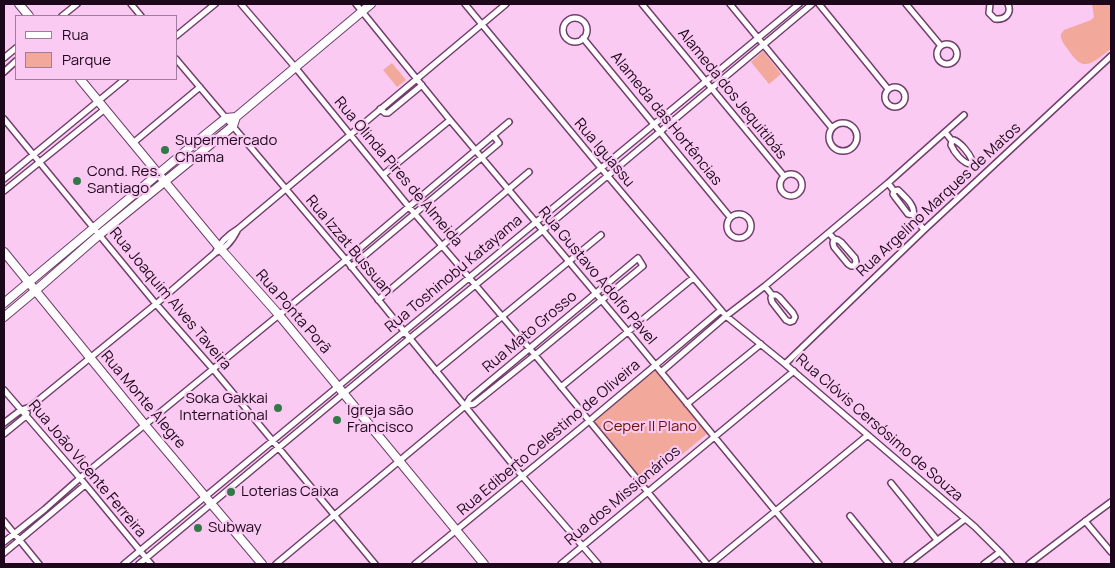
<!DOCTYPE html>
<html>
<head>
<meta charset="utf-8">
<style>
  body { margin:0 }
  #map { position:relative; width:1115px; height:568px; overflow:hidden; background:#facaf3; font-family:Manrope,sans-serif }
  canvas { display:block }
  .frame { position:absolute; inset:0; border:5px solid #1d081b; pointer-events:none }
  .legend { position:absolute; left:15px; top:15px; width:162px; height:65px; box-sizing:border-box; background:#facaf3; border:1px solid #a27c9d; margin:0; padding:6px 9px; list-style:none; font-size:15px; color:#1d081b }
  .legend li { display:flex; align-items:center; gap:10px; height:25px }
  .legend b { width:25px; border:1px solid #a27c9d }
</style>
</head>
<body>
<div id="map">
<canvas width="1115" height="568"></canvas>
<div class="frame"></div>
<ul class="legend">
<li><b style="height:6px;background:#fff"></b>Rua</li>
<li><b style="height:14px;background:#f2a89a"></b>Parque</li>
</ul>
</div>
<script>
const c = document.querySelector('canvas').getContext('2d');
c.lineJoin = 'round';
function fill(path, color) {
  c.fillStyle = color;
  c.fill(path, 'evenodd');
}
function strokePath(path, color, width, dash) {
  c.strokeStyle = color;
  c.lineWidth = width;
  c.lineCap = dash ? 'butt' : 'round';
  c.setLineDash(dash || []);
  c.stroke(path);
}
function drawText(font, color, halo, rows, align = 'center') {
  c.font = font + ' Manrope,sans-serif';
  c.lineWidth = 4.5;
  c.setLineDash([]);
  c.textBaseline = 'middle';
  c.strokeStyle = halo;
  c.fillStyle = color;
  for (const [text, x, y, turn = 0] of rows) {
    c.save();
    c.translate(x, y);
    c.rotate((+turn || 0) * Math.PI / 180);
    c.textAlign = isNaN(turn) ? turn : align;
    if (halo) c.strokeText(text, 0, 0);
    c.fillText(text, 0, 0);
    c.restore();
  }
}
fill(new Path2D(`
  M1092,4H1111V49C1093,61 1085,75 1069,51C1066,46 1060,41 1061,34L1064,30L1091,20L1094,17Z
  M763,51L781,74L769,84L751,62Z
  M392,63L406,80L397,87L383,70Z
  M656,370L708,433L645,485L592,421Z`), '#f2a89a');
const street = new Path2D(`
  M131,4L141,16
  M241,4L295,67L409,207L535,355L707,564
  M356,4L450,120L629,333L819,564
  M465,4L601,168L726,316L785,364L975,527L1000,552L1011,564
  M642,4L784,176
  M730,4L832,128
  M819,4L888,89
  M906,4L941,46
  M990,4L989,13L995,19C1005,20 1012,14 1008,4
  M62,16L77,4
  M563 30a12 12 0 1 1 24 0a12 12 0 1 1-24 0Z
  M176,36L215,4
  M583,38L730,217
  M937 54a10 10 0 1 1 20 0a10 10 0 1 1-20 0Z
  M4,58L16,48
  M176,59L346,260L522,476L598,564
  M4,72L16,61
  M885 97a10 10 0 1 1 20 0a10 10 0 1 1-20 0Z
  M380,109L385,113H388L422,85
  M4,119L156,304L213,369L375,564
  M829 137a14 14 0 1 1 28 0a14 14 0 1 1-28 0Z
  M945,132L952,141L951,145C954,152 963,164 971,164L972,160C969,153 961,143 954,140L952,141
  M133,143L200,87
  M780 185a11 11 0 1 1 22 0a11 11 0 1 1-22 0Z
  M383,175L450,120
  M4,179L125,79
  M888,183L894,191L893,194L895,197L908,214L913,215L924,230
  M4,191L105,109
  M894,191L898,190C905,197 916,206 913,215
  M727 226a12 12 0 1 1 24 0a12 12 0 1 1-24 0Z
  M829,233L834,239L838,240L841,242L855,258L856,262L854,266H851L848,264L834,247L833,243L834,239
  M215,253C220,242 228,235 238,229L506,4
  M351,267L499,143L493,135
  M765,286L772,295H776L779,297L793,313L795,317L793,321L790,322L786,320L772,302L771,298L772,295
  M378,300L529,172
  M785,364L924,230L1111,56
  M436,371L601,235
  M661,372L726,316L765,286L888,183L964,115
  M561,387L693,278
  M4,390L80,478L151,564
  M687,404L761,344
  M4,423L21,410L30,407L156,304L215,253C226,249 232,241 237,231
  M4,434L26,416L27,413
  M891,483L937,540
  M850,516L889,564
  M4,521L39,564
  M1085,521L1111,552
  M4,542L45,509L80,478L346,260L509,122
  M4,553L85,485
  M124,564L799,4
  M139,564L409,339L543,230L812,4
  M276,564L465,406L470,398L638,258L643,266L535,355L474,404L465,406
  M415,564L582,427L721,310
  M561,564L794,371
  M711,564L868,435
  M907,564L965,519
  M984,564L1000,552
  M1029,564L1092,516L1111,502`);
const secondary = new Path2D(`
  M19,4L29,16
  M80,79L218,246L279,315L484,564
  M4,252L145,425L262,564
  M4,303L206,134L226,118L236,117
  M4,317L35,291L99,235L233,126L236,117L371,4`);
strokePath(street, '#723f6c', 8);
strokePath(secondary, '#723f6c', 10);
strokePath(street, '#fff', 5);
strokePath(secondary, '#fff', 8);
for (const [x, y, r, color] of [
  [165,150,5,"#317a48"],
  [77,181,5,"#317a48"],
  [278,408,5,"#317a48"],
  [337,420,5,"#317a48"],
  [231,492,5,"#317a48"],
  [198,528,5,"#317a48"]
]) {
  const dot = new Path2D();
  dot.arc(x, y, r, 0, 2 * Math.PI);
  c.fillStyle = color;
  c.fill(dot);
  strokePath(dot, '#facaf3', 2);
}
drawText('15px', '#1d081b', '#facaf3', [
  ["Alameda dos Jequitibás",732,94,51],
  ["Alameda das Hortências",666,119,51],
  ["Rua Iguassu",604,153,50],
  ["Rua Olinda Pires de Almeida",398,172,50],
  ["Rua Argelino Marques de Matos",939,200,-43],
  ["Rua Izzat Bussuan",349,246,50],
  ["Rua Toshinobu Katayama",454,274,-40],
  ["Rua Gustavo Adolfo Pável",597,276,50],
  ["Rua Joaquim Alves Taveira",170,299,50],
  ["Rua Ponta Porã",293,312,49],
  ["Rua Mato Grosso",530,332,-40],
  ["Rua Monte Alegre",143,400,50],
  ["Rua Clóvis Cersósimo de Souza",879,428,41],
  ["Rua Ediberto Celestino de Oliveira",549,438,-40],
  ["Rua João Vicente Ferreira",87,469,50],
  ["Rua dos Missionários",623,496,-40]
]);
drawText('15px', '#1d081b', '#facaf3', [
  ["Supermercado",175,141],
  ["Chama",175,158],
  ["Cond. Res.",87,172],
  ["Santiago",87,189],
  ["Soka Gakkai",268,399,"right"],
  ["International",268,416,"right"],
  ["Igreja são",347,411],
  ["Francisco",347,428],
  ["Loterias Caixa",241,492],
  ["Subway",208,528]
], 'left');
drawText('15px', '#701004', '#facaf3', [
  ["Ceper II Plano",650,427]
]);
</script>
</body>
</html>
